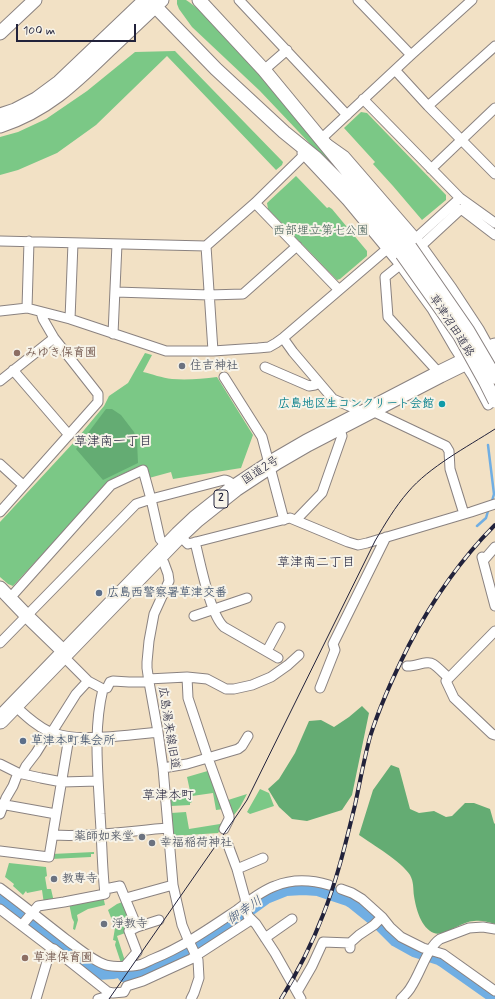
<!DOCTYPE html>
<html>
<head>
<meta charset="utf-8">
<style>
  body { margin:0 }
  #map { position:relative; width:495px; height:999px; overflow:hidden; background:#f2e1c5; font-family:Mynerve,sans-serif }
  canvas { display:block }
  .scale { position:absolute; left:16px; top:24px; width:120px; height:18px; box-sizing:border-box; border:2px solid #22223b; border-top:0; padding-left:5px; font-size:12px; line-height:14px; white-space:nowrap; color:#22223b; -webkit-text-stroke:3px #f7f3e8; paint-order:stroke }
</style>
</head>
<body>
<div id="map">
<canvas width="495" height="999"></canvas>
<div class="scale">100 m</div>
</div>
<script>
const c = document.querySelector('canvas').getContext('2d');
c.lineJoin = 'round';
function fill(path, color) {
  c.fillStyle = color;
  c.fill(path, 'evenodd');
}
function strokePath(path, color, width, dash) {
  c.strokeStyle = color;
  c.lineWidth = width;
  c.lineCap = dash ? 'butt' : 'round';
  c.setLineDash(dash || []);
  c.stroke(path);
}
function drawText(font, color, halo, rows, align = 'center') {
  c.font = font + ' Mynerve,"Klee One",sans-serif';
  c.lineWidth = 4;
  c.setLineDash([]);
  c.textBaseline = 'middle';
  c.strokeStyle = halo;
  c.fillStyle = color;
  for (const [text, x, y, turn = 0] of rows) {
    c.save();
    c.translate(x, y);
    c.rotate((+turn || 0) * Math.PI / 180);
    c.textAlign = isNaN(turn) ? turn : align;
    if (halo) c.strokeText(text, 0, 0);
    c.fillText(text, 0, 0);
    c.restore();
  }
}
fill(new Path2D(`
  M177,0H186L189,2L205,14L235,46L335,166L333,168L260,91L192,27L179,9L177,4Z
  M175,51L283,162L282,165L276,170L167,56L96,125L57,153L18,170L0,175V137L18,132L46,119L87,91L135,52Z
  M361,112L367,113L446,195V200L422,220L393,186L373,164L375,162L344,128Z
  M296,176L327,208L329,207L332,209L367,251V256L340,279L337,280L268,209L267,203Z
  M145,353L152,355L143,372C152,374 162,378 172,379C187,380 202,379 217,377L253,435L241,468L173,479L171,472L149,478L145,465C133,470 117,474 107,484L13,586L8,584L0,577V522L75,441L104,406L109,396L128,383Z
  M211,770L224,809L216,810L213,793L192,796V802L190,803V805L171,806L170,795L190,791L187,777Z
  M260,789L269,793L274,806L250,814L247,812Z
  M247,794L240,807L231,819L225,801Z
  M186,812L189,829L220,824L221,823L224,822L221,829L218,833L173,836L171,813Z
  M94,852V854H91V857L51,859L52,854Z
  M9,863L46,867L47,876L45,877L47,889H51L54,902L44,904L42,890L27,893L26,891L23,895L13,886L14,884L5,877Z
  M103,896L105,905L88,909L77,915L78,920L75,930L73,929L74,922L72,918L69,903Z
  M125,901L135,926L128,932L117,936L125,961L121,963L115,945L116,941L113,940L115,928L108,910L117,904Z`), '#7bc886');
fill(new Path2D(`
  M106,409H112L121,415L134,432L137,441L138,463L103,480L76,449Z
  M362,706L369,713L352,795L342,810L307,821L292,819L279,807L268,789L279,779L295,753L309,721L321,720L334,727L349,717Z
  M391,765L399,768L410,809L419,813L434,811L446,817L452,816L465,803H474L490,809L494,823L495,824V924C488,922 482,920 474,921C462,921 444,937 434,933C421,928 416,909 414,896C413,889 414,882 410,875C402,862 372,844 359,835L373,790Z`), '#64ac73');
fill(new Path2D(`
  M0,891L50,930L121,971L142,973L114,979L98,980L0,904Z`), '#70aee3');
strokePath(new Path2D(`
  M488,445L494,494L492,501
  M477,526L486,518L488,511`), '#70aee3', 2.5);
strokePath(new Path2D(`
  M124,975L142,973L183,954L222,929L266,897L286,889L303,888L318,889L348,899L353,902L379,923L396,940L414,950L439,958L444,961L495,997`), '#70aee3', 14);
const street = new Path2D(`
  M239,0L347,115
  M358,0L411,55
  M472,0L411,55L321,139L345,156L416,238L452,288L479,329L495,358
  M264,70L287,50
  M395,70L428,106L495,174
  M363,99L460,198L495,223
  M428,106L495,46
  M302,153L347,201L400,265L432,309L454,347L472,375L488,405L495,400
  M431,169L495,108
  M255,203L339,290
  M416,238L460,198
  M0,241L206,246L255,203L304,155
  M206,246L213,351
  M421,246L461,209L495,235
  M400,265L385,277L388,317L440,374
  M116,292L209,295L243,294L297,246
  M27,308L29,241
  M0,311L27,308L70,319L166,351H213L258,348L269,347L276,343L283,338L387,249
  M70,319L73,243
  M113,334L117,244
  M283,338L293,352L333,399L356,409L361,415
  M265,367L309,386L315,385L319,383
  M13,370L69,435
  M224,377L262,437L284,520
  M0,381L54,338
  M370,410L446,446L449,451L450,469L464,514
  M0,464L23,485
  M0,512L98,402V394L54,338L43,319L41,312
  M296,520L322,493L342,436L339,427
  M179,535L188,544L290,518L348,542L358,545L367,543L471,512L495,504
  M195,542C200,561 210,615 224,627L278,658
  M158,557L164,563L168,574L169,581L154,614L149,641L147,662V668L149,682L158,732L163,768L173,885L182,925L187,937L198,960L199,978L194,993L191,999
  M482,557L495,606
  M483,561L495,547
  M10,598L111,485L143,470L151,499L160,539L167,547
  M194,616L247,598
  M495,631L446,681L454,698L492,734L495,735
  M0,643L136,504L151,499L224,480C229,480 232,484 235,488
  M267,651L280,627
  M407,666C415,667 427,660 433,664C439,668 444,674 449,678
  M187,677L188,698L208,758L229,816V819L224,829
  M148,679L187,677L207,679L226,689H234L252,685L271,677L288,665L299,655
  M320,688L335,650L333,644L386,537
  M103,689L107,688L110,682L113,681L129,682H149
  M14,705C25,715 35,725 48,731C67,739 86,738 106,737C124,736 141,734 158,732
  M52,732L76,694L88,681L68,661L64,654
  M0,764L18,773L41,778L62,782L98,781
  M163,768L187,764L238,749L242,746L248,736
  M22,774L26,766L36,753L49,732
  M0,804L56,814
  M0,814L6,798L13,786L18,773
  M53,835C91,837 130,831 168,828
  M228,845L237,869L245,898L246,907L248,916L256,924L275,953L301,999
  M0,851L49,857L69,737
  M237,869L263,858
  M0,888C23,905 45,923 67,940C78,948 93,961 106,965C113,967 132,967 139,965C144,964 148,961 153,959C183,947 210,928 237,910C249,901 261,891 275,886C292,879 312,880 329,885
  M105,889L120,886L137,927
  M341,889L352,893L362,899L382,917L390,927L401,937L423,948L443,954L495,991
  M126,898L173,885
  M0,909L51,948L54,949L108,992L113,993L124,992L127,986L143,981L191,959L251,920
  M22,925L38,906L64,902L105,894C102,868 102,841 100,814C98,772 93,730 103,689L88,681
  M265,938L292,919
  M350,948V943L359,935L374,925L382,917
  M125,966L137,952L129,931L137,927L159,920
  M297,992L312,966L323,942L350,943
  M36,999L51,948
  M98,999L105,997L108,992
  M401,999C405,995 409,991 411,987C420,974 427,948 440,939L469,928L483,927L495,929`);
const secondary = new Path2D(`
  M149,0L216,69L284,132L316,158L356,198L402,254
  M199,0L264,70L410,247
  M0,33L35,0
  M0,115L15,110L36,99L59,82L145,0
  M0,126C47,111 76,82 111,48C128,32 145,16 162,0
  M0,588L27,616L60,648L64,654`);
const highway = new Path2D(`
  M0,720L179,535L196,519L235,488L276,461L307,443L440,374L495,347`);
strokePath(street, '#8a8280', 11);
strokePath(secondary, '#8a8280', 15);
strokePath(highway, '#8a8280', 19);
strokePath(street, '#fff', 9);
strokePath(secondary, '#fff', 13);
strokePath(highway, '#fff', 17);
strokePath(new Path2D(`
  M109,999L237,815L247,800L375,541C385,524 395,507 408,492C429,467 467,447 495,429`), '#22223b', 1);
const rail = new Path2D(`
  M281,999C297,973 312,944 323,915C337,880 346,842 355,805C360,782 364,759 370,737C380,705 394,675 409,645C432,601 460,560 495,525`);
strokePath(rail, '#22223b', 4);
strokePath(rail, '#f7f3e8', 2.5, [8]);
const secondaryBridge = new Path2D(`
  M410,247L468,331L495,377
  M402,254L460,336L485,381L495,401`);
strokePath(secondaryBridge, '#8a8280', 15, []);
strokePath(secondaryBridge, '#fff', 13);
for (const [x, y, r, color] of [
  [17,353,4,"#8d6e63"],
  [182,366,4,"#6b7280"],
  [442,404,4,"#0f9aa8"],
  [99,593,4,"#5c6f8a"],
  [23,741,4,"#5c6f8a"],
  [142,837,4,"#6b7280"],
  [152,843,4,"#6b7280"],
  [54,879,4,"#6b7280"],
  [104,924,4,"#6b7280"],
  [25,958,4,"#8d6e63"]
]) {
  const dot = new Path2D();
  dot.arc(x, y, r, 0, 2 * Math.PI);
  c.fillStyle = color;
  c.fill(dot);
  strokePath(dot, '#f7f3e8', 1.5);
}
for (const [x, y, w] of [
  [221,499,14]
]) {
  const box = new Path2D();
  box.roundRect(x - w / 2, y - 9, w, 18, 3);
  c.fillStyle = '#f7f3e8';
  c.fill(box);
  strokePath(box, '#22223b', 1);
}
drawText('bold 11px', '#22223b', null, [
  ["2",221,499]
]);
drawText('12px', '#415c55', '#f7f3e8', [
  ["西部埋立第七公園",321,231]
]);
drawText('12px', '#22223b', '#f7f3e8', [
  ["草津沼田道路",451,326,57],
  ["国道2号",261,471,-33],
  ["広島湯来線旧道",168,728,81]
]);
drawText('bold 12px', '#785e54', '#f7f3e8', [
  ["みゆき保育園",25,353],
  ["草津保育園",33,958]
], 'left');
drawText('bold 12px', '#5b616d', '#f7f3e8', [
  ["住吉神社",190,366],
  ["薬師如来堂",134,837,"right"],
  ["幸福稲荷神社",160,843],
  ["教専寺",62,879],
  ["淨教寺",112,924]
], 'left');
drawText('bold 12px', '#0d838f', '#f7f3e8', [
  ["広島地区生コンクリート会館",434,404]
], 'right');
drawText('bold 12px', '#4e5e75', '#f7f3e8', [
  ["広島西警察署草津交番",107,593],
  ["草津本町集会所",31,741]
], 'left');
drawText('13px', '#22223b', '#f7f3e8', [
  ["草津南一丁目",113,442],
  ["草津南二丁目",316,563],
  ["草津本町",168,796]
]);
drawText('italic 13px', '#3d5376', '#f7f3e8', [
  ["御幸川",245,911,-34]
]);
</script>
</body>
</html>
